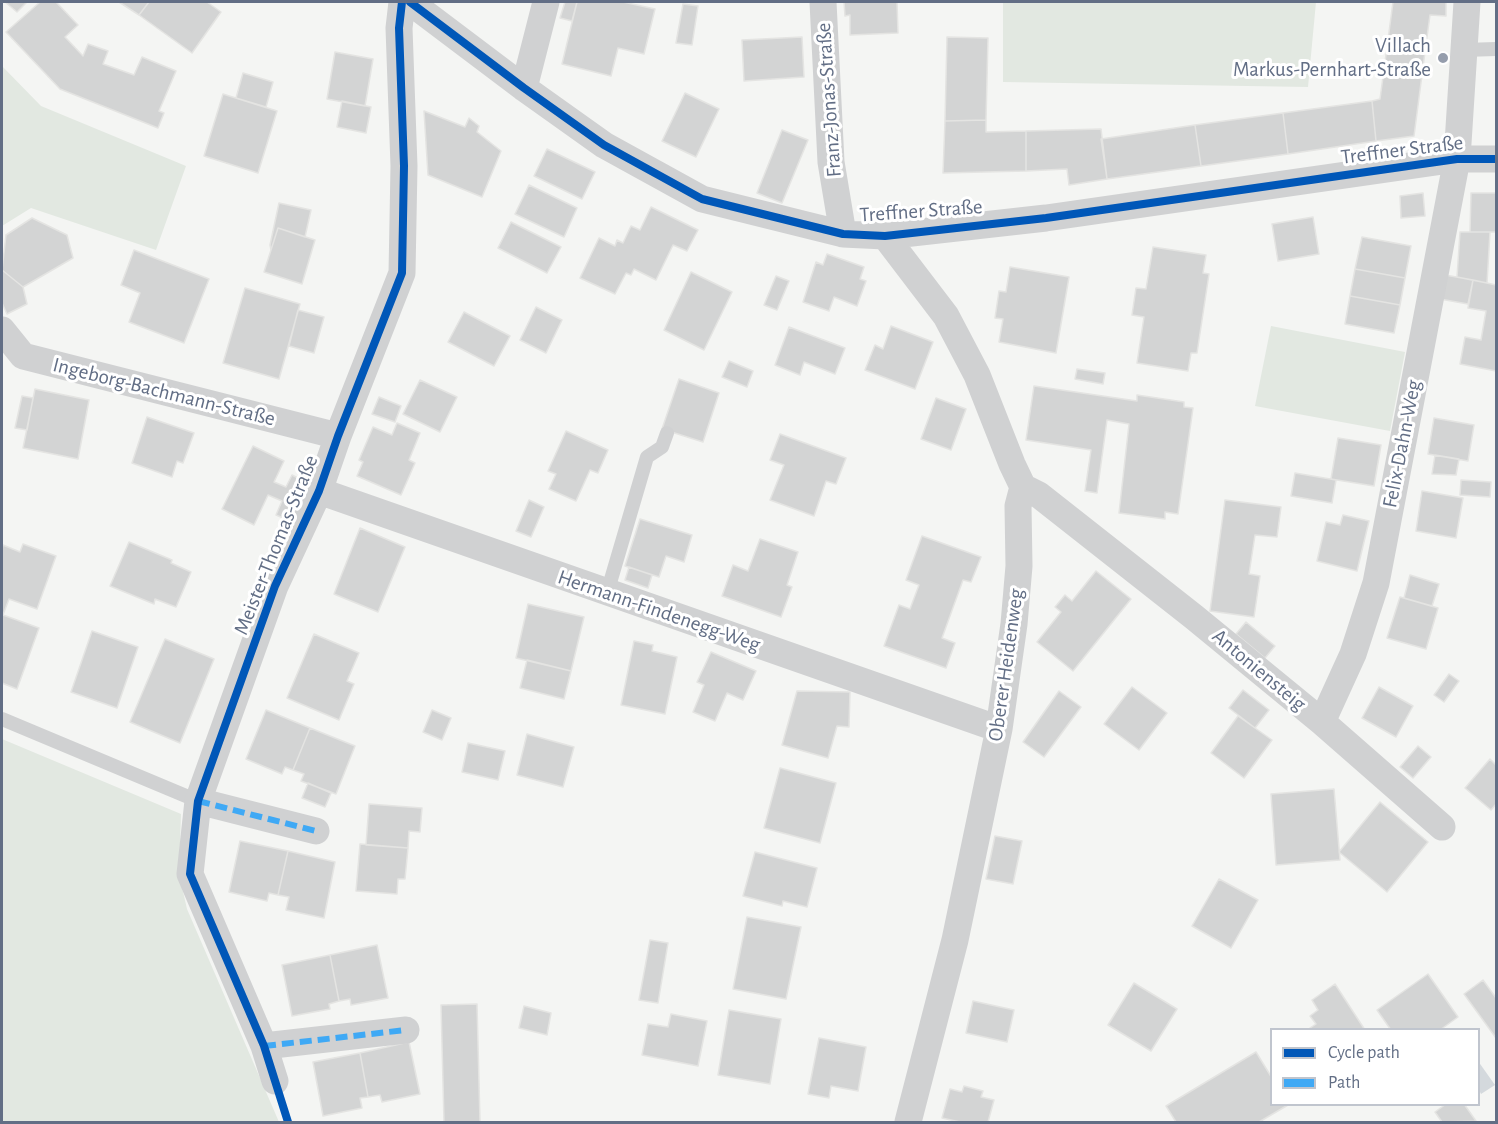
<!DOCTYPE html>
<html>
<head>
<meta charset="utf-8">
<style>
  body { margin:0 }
  #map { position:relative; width:1498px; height:1124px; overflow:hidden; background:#f4f5f3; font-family:"Alegreya Sans",sans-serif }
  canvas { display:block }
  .frame { position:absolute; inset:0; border:3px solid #626e85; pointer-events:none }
  .legend { position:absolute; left:1270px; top:1028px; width:210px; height:78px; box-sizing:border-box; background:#fff; border:2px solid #c0c5ce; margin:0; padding:8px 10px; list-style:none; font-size:18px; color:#626e85 }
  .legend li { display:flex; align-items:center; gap:12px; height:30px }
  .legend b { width:30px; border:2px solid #c0c5ce }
</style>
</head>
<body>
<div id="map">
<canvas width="1498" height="1124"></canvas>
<div class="frame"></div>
<ul class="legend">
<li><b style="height:8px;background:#0057b8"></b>Cycle path</li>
<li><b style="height:8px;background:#3fa9f5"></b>Path</li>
</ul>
</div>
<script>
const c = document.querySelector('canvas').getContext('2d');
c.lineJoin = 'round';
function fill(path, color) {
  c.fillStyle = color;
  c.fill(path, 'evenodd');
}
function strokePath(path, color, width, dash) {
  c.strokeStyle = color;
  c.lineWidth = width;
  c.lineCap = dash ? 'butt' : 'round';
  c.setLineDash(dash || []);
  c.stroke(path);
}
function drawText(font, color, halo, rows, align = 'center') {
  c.font = font + ' "Alegreya Sans",sans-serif';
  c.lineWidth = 6;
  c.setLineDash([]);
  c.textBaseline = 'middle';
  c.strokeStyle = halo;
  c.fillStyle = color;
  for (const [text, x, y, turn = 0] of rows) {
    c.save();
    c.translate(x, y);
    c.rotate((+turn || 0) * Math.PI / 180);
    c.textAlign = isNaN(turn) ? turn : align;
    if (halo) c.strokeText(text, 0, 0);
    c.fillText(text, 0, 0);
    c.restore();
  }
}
fill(new Path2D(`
  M1003,2H1316L1308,87L1003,82Z
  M2,66L41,106L186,166L156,250L31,208L2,226Z
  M1271,326L1405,352L1390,431L1255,406Z
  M2,739L181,814L179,874L187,909L279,1122H2Z`), '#e2e8e1');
fill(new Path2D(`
  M1478,1061L1495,1085L1481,1094L1479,1090Z`), '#d4d9dd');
const building = new Path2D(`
  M5,2H27L17,12Z
  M40,2H56L78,25L65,37L83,56L88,44L108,51L103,64L134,75L142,57L176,71L159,111L164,113L158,128L60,89L6,32Z
  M119,2H149L139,15Z
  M149,2H207L221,12L192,53L139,15Z
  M565,2H577L572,21L560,18Z
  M577,2H623L655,9L644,54L618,48L611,76L562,64Z
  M844,2H897L898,33L850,35V15L845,16Z
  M1393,2H1446V16L1430,15L1425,52L1387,47Z
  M683,4L698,6L692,45L676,43Z
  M802,37L804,77L744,81L742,40Z
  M947,37L988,38L986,120L945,121Z
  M1387,47L1425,52L1414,136L1376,141L1372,101L1380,99Z
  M335,52L373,59L365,106L327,99Z
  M243,73L273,82L266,107L236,98Z
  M685,93L719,109L696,157L662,141Z
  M223,94L277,111L258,173L204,156Z
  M342,101L371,107L366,133L337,127Z
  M1372,101L1376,141L1288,154L1283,113Z
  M424,111L465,127L469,118L479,126L477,132L501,151L482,197L428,175Z
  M1283,113L1288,154L1201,166L1195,125Z
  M986,120V132L1026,131V171L943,173L945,121Z
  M1195,125L1201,166L1107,179L1101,139Z
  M1101,129L1107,179L1069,185L1067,169L1026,171V131Z
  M782,130L808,140L782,203L757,193Z
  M547,149L595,172L582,199L534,176Z
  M529,185L577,208L564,237L515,214Z
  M1423,193L1425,216L1401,218L1400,196Z
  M1471,193H1496V232H1470Z
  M279,203L311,210L305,237L278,228L271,250L270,245Z
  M651,207L698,230L687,251L673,245L656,280L634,269L631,275L626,273L615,294L580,278L599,238L615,246L617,240L623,243L631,226L640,230Z
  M1313,217L1319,254L1278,261L1272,224Z
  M32,218L67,235L73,258L23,287L2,270L6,235Z
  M511,222L561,247L547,273L498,248Z
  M278,228L315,240L302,284L264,272Z
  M1460,232H1490L1487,283L1457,277Z
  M1362,237L1411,246L1405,278L1355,269Z
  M1153,247L1206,255L1203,273L1209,274L1197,353H1191L1188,371L1137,363L1144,317L1132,315L1136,288L1146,289Z
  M134,250L209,279L184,343L129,322L140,293L121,285Z
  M827,254L864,267L860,279L866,281L857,306L834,297L829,311L803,302L816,262L823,265Z
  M1010,267L1069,277L1056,353L999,342L1003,319L995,318L999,291L1006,292Z
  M1355,269L1405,278L1400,305L1350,296Z
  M2,270L23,287L27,304L7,314L2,303Z
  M691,272L732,292L704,350L664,330Z
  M1445,275L1473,280L1468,304L1440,299Z
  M776,276L789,281L777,310L764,305Z
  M1473,280L1496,285V371L1460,364L1465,337L1481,340L1486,311L1468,308Z
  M245,288L300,304L279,379L223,363Z
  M1350,296L1400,305L1394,333L1345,324Z
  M536,307L562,320L546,353L520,340Z
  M298,310L324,317L314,353L289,346Z
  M464,312L510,336L494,366L448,342Z
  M891,326L933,342L915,389L865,370L875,345L883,349Z
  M789,327L845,348L835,374L804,362L800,375L775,365Z
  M729,361L753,371L747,387L722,377Z
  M1077,369L1105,373L1103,384L1075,379Z
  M679,379L719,393L703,442L662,429Z
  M420,380L457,397L440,432L403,414Z
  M1034,386L1137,401V395L1184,402V407L1193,408L1178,514L1165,512V519L1119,513L1129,424L1107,420L1097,493L1085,491L1091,450L1026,440Z
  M35,389L89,400L78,459L23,448Z
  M22,396L33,398L27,430L15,428Z
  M379,397L401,406L395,422L372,414Z
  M936,398L966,409L951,450L921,439Z
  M147,417L194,433L183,463L177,461L172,477L132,463Z
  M1434,418L1474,425L1468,461L1428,454Z
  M397,423L420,433L409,460L415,463L401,495L357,476L363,462L359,460L373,427L392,435Z
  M566,431L608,450L598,473L590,470L576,501L549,489L556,474L548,471Z
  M780,434L846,458L836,484L826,481L814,516L770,500L784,465L770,460Z
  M1338,438L1381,445L1374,486L1331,479Z
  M253,446L284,461L274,482L286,487L292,475L306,482L288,520L276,515L282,501L268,495L254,525L222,509Z
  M1435,455L1459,459L1456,475L1432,474Z
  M1295,473L1336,480L1332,503L1291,496Z
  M1461,480L1491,482L1490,497L1460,495Z
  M1422,491L1463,498L1456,538L1416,531Z
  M529,500L544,507L531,537L516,531Z
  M1225,500L1281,507L1277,537L1255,535L1249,574L1260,576L1254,617L1210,611Z
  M1343,515L1369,521L1357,571L1317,561L1326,522L1340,525Z
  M640,519L692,535L684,562L666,556L659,577L625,566Z
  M360,528L405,547L378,612L334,594Z
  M922,536L981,557L971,582L963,580L942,638L955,643L946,668L884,646L899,605L910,609L919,585L906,580Z
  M760,539L798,552L787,585L792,587L781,617L722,596L733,565L748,571Z
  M129,542L172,560L171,563L191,572L176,607L155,599L154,604L110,586Z
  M23,544L56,556L37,609L9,599L3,615L39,628L17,689L2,683V549L3,545L20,552Z
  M629,567L652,575L648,588L625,580Z
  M1096,571L1131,599L1073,671L1037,642L1061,612L1055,607L1065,595L1072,601Z
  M1410,575L1439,584L1432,606L1404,598Z
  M1400,597L1438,608L1426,649L1387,638Z
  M528,604L584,617L571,671L516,658Z
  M1246,622L1275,646L1265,658L1236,634Z
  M92,631L138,647L117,708L71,692Z
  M314,634L359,653L347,681L354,684L339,720L287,698Z
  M165,639L214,659L180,743L130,722Z
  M634,641L653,645L652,651L677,657L665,714L621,705Z
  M711,652L756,671L743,700L727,693L715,721L693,712L704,685L697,682Z
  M527,660L571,671L564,699L520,688Z
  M1449,674L1459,681L1444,702L1434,695Z
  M1132,687L1167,713L1139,750L1104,724Z
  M1379,687L1413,706L1396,737L1362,718Z
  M1243,690L1269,710L1255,728L1229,708Z
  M797,691L850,692L849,727L837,726L828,758L782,745Z
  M1059,691L1081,707L1044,757L1023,742Z
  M266,710L310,728L293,770L285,767L282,774L246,759Z
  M432,710L451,718L442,740L423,732Z
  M1238,716L1272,740L1244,778L1211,753Z
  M310,728L355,746L336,794L301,781L304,774L293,770Z
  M527,734L574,747L563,787L517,775Z
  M468,743L505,751L498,780L462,772Z
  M1418,746L1431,757L1413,778L1400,767Z
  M1490,759L1496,765V804L1491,810L1465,788Z
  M780,768L836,783L820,843L764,828Z
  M308,783L331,793L325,807L302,798Z
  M1334,789L1340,860L1276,865L1271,794Z
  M1380,802L1428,842L1387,892L1339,852Z
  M369,804L422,808L420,832L409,831L408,848L366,845Z
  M995,836L1022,841L1013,884L986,879Z
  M240,841L288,851L278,895L269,893L267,901L229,892Z
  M360,844L408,848L405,879H398L397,894L356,891Z
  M288,851L335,862L324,918L286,910L289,897L278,895Z
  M755,852L817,868L807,907L783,901L782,906L743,896Z
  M1219,879L1258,900L1231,948L1192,926Z
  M747,917L801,927L786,999L733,989Z
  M650,940L668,943L658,1003L639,1000Z
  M377,945L388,998L351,1005L350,999L339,1001L330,955Z
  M330,955L339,1001L329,1004L330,1009L292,1016L282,965Z
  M1428,974L1458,1017L1440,1030H1391L1377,1010Z
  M1483,980L1496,998V1038L1464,994Z
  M1134,983L1177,1009L1151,1051L1108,1025Z
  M1335,984L1365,1030H1307L1316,1024L1310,1016L1318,1010L1312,1000Z
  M973,1001L1014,1010L1007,1042L966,1033Z
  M477,1004L480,1122H444L441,1005Z
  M524,1006L551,1013L547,1035L519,1028Z
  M729,1010L781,1019L770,1084L718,1075Z
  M671,1014L707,1021L698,1066L642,1055L648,1024L668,1027Z
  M819,1038L866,1047L858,1091L831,1086L829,1098L808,1094Z
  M409,1042L420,1094L382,1102L380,1095L368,1097L360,1053Z
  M1256,1052L1272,1078V1104L1288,1105L1259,1122H1176L1166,1106Z
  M360,1053L368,1097L360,1098L362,1108L323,1116L313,1062Z
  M964,1086L983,1091L981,1097L994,1100L988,1122H960L942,1118L950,1089L962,1092Z
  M1446,1104H1464L1476,1121L1442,1122L1435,1112Z`);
fill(building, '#d3d4d4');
strokePath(building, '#e4e4e2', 1.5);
strokePath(new Path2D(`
  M1464,50L1496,49
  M607,593L647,457L662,447L667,433
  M2,719L198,801`), '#d0d1d2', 14);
strokePath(new Path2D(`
  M410,2L524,88L604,145L702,199L843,234L885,236L1046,218L1457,159H1496
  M823,2L831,162L843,234
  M524,88L546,2
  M885,236L946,316L977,375L1012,464L1023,487L1018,506L1019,566L1014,624L999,729L955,940L908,1122
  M2,330L23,356L338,436
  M1023,487L1039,495L1194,617L1322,722L1442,827
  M319,491L999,729
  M1322,722L1353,654L1376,583L1457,159L1467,2
  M198,801L316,831
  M264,1046L406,1030
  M275,1081L264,1046L190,874L198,801L275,586L319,491L338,436L402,273L404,166L399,28L402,2`), '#d0d1d2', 27);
strokePath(new Path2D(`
  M198,801L316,831
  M264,1046L406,1030`), '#3fa9f5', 6, [12, 6]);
strokePath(new Path2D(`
  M410,2L524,88L604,145L702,199L843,234L885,236L1046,218L1457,159H1496
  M288,1122L264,1046L190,874L198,801L275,586L319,491L338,436L402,273L404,166L399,28L402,2`), '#0057b8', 8);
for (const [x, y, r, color] of [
  [1443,58,6,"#959dac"]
]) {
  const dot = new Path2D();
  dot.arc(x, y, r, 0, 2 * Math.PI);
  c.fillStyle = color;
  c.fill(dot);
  strokePath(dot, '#fff', 2);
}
drawText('21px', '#626e85', '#fff', [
  ["Villach",1431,46],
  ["Markus-Pernhart-Straße",1431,70]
], 'right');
drawText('21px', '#626e85', '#fff', [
  ["Franz-Jonas-Straße",829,100,-94],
  ["Treffner Straße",1402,150,-7],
  ["Treffner Straße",921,211,-4],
  ["Ingeborg-Bachmann-Straße",164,392,14],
  ["Felix-Dahn-Weg",1402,444,-79],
  ["Meister-Thomas-Straße",276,545,-68],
  ["Hermann-Findenegg-Weg",659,611,19],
  ["Oberer Heidenweg",1006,665,-82],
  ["Antoniensteig",1259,670,40]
]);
</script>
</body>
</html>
